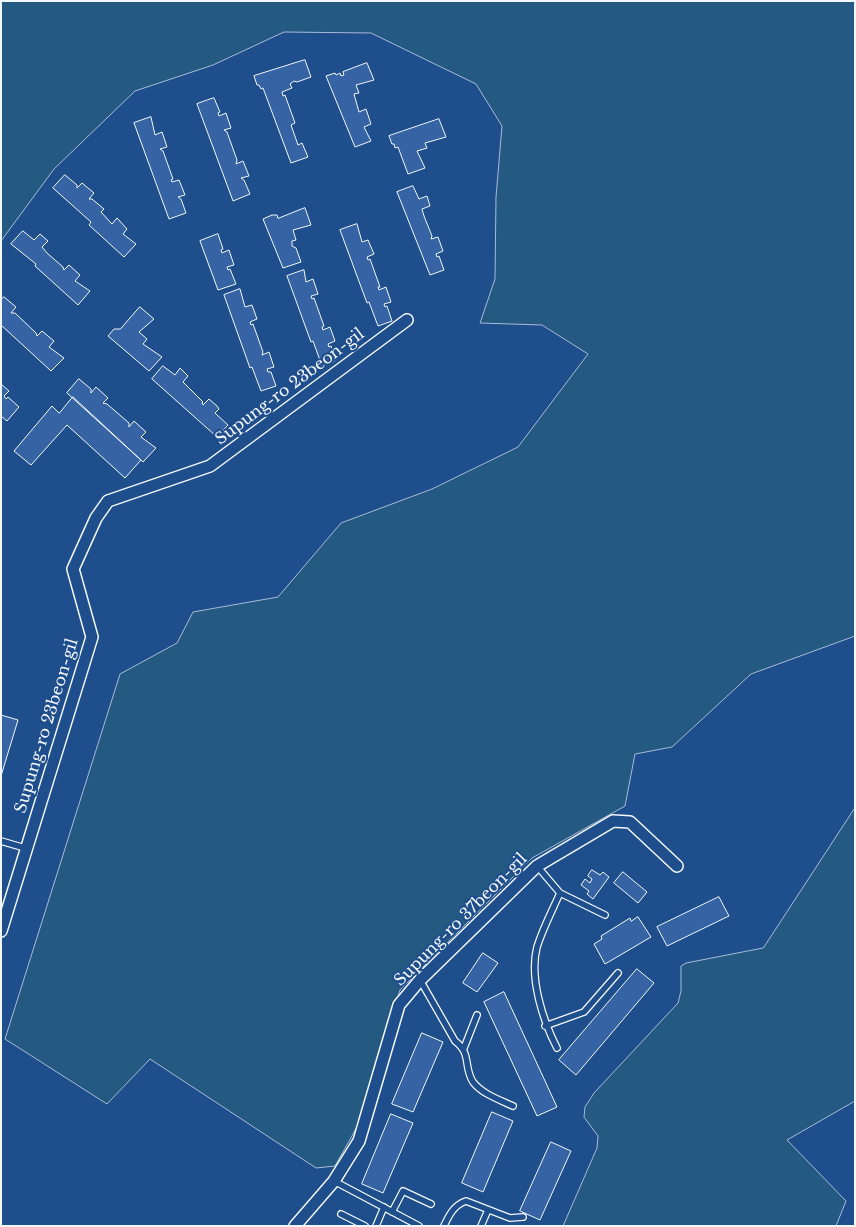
<!DOCTYPE html>
<html>
<head>
<meta charset="utf-8">
<style>
  body { margin:0 }
  #map { position:relative; width:856px; height:1227px; overflow:hidden; background:#1f4e8c; font-family:"Libre Baskerville",serif }
  canvas { display:block }
  .frame { position:absolute; inset:0; border:2px solid #f2f6ff; pointer-events:none }
</style>
</head>
<body>
<div id="map">
<canvas width="856" height="1227"></canvas>
<div class="frame"></div>
</div>
<script>
const c = document.querySelector('canvas').getContext('2d');
c.lineJoin = 'round';
function fill(path, color) {
  c.fillStyle = color;
  c.fill(path, 'evenodd');
}
function strokePath(path, color, width, dash) {
  c.strokeStyle = color;
  c.lineWidth = width;
  c.lineCap = dash ? 'butt' : 'round';
  c.setLineDash(dash || []);
  c.stroke(path);
}
function drawText(font, color, halo, rows, align = 'center') {
  c.font = font + ' "Libre Baskerville",serif';
  c.lineWidth = 4;
  c.setLineDash([]);
  c.textBaseline = 'middle';
  c.strokeStyle = halo;
  c.fillStyle = color;
  for (const [text, x, y, turn = 0] of rows) {
    c.save();
    c.translate(x, y);
    c.rotate((+turn || 0) * Math.PI / 180);
    c.textAlign = isNaN(turn) ? turn : align;
    if (halo) c.strokeText(text, 0, 0);
    c.fillText(text, 0, 0);
    c.restore();
  }
}
const green = new Path2D(`
  M1,1H855V636L751,674L672,747L635,754L625,806L532,858L400,990L357,1127L335,1166L316,1168L150,1059L107,1104L5,1039L120,674L177,643L193,612L278,597L341,523L432,489L518,447L588,354L542,325L480,323L495,279L496,197L502,126L476,84L371,33L284,32L213,65L135,91L54,169L1,241Z
  M855,808V1101L787,1140L846,1201L836,1226H563L597,1148L598,1136L584,1117L585,1107L594,1093L678,1003L681,991V966L686,963L763,948Z`);
fill(green, '#245a82');
strokePath(green, '#a8bbd7', 1);
const building = new Path2D(`
  M305,60L311,77L297,82L294,81L290,84L292,88L282,92L283,96L285,95L295,123L291,125L298,145L302,143L308,157L291,163L263,88L261,89L259,85H257L254,76Z
  M367,63L374,80L356,85L359,93L354,94L359,112L366,109L371,124L364,127L371,141L355,147L326,76L335,73L336,75L340,73L341,76L344,75L343,72Z
  M214,98L220,112L218,113L219,116L226,113L231,128L224,130L227,132L237,160L236,164L243,161L249,176L241,178L244,180L250,194L233,201L197,104Z
  M151,117L155,135L162,132L167,147L160,149L163,151L173,179L171,180L172,182L179,180L185,195L178,197L181,199L186,213L169,219L134,123Z
  M439,119L446,137L425,143L427,148L417,151L425,168L408,174L398,147L395,148L394,144H392L389,136Z
  M65,175L77,185V188L82,183L94,193L89,199H92L104,209L101,212L112,224L117,218L127,229L123,234L136,244L124,257L89,225L91,222L53,188Z
  M413,186L419,199L427,196L430,206L422,209L424,216L432,236L431,239L438,237L443,251L436,254L437,257L439,256L444,270L430,275L397,192Z
  M305,208L311,225L293,230L296,240L292,241V246L296,248L301,262L283,268L263,219L272,215H277L278,218Z
  M357,224L362,242L368,240L374,254L367,257L368,260L370,259L380,287H378L379,290L386,287L391,302L384,304L385,307L387,306L392,321L378,326L369,302L367,303L340,230Z
  M23,231L34,240L40,234L48,241L42,247L47,253L63,267L64,270L69,265L80,275L75,281L90,291L78,305L35,266L36,264L11,244Z
  M218,234L223,249L221,250L222,253L229,250L234,265L227,267L228,270L230,269L236,284L218,290L200,241Z
  M304,270L306,282L313,279L318,294L311,296L312,299L314,298L324,326L322,327L323,330L330,327L335,341L328,344L329,347L331,346L336,360L322,366L313,341L311,342L287,276Z
  M240,289L245,307L252,305L257,319L250,322L251,325L253,324L263,352L262,355L269,352L274,367L267,369L268,372H271L276,386L261,391L252,367L250,368L224,295Z
  M4,297L16,307L11,313H15L36,333L37,336L42,331L54,341L49,347L64,358L51,371L1,325V300Z
  M140,307L154,319L139,332L147,339L143,344L162,357L149,371L108,336L114,329H120Z
  M163,366L175,375L180,368L188,376L183,382L203,402L202,403L203,405L209,399L217,406L219,409L215,413L228,425L217,437L152,379Z
  M79,379L91,389V393L96,387L108,398L103,403L107,404L129,423V427L134,421L146,432L141,437L156,448L143,462L67,393Z
  M1,384L9,391L4,396L6,399L8,397L19,407L7,421L1,416Z
  M73,397L141,460L125,478L67,425L31,465L14,451L52,406L59,413Z
  M1,715L18,720L1,776Z
  M592,870L600,875L603,872L609,877L593,899L587,894L589,891L581,885L585,879L590,883L592,879L588,876Z
  M623,872L647,892L638,903L614,883Z
  M719,897L729,916L667,946L657,927Z
  M638,917L651,937L605,964L594,944L602,939L601,936L630,918L631,921Z
  M483,953L498,963L477,992L463,983Z
  M637,969L654,983L576,1075L559,1060Z
  M504,992L557,1107L537,1116L484,1002Z
  M422,1033L443,1042L413,1112L392,1104Z
  M492,1112L513,1121L483,1192L462,1183Z
  M391,1114L413,1123L383,1193L362,1184Z
  M551,1142L571,1151L540,1220L520,1211Z`);
fill(building, '#3563a3');
strokePath(building, '#f2f6ff', 1);
const lane = new Path2D(`
  M1,841L25,848
  M537,866L560,893L605,915
  M420,980L455,1041C472,1054 463,1066 473,1082C482,1094 500,1100 513,1106
  M545,1026L584,1012L618,973
  M464,1048L477,1015
  M557,1048C543,1021 529,978 537,947C543,928 552,911 560,893
  M334,1181L419,1226
  M392,1212L403,1191L431,1204
  M341,1214L365,1226
  M376,1226L384,1207
  M444,1226C449,1215 454,1205 466,1201L510,1218L523,1217
  M481,1226L488,1210`);
const street = new Path2D(`
  M1,931L92,637L73,569L96,518L108,501L210,466L407,320
  M295,1226L334,1181L359,1141L399,1005L420,980L537,866L613,821L630,822L677,866`);
strokePath(lane, '#f2f6ff', 8);
strokePath(street, '#f2f6ff', 14);
strokePath(lane, '#1f4e8c', 5.5);
strokePath(street, '#1f4e8c', 11);
drawText('16px', '#f2f6ff', '#1f4e8c', [
  ["Supung-ro 23beon-gil",290,387,-37],
  ["Supung-ro 23beon-gil",47,726,-73],
  ["Supung-ro 37beon-gil",461,920,-45]
]);
</script>
</body>
</html>
